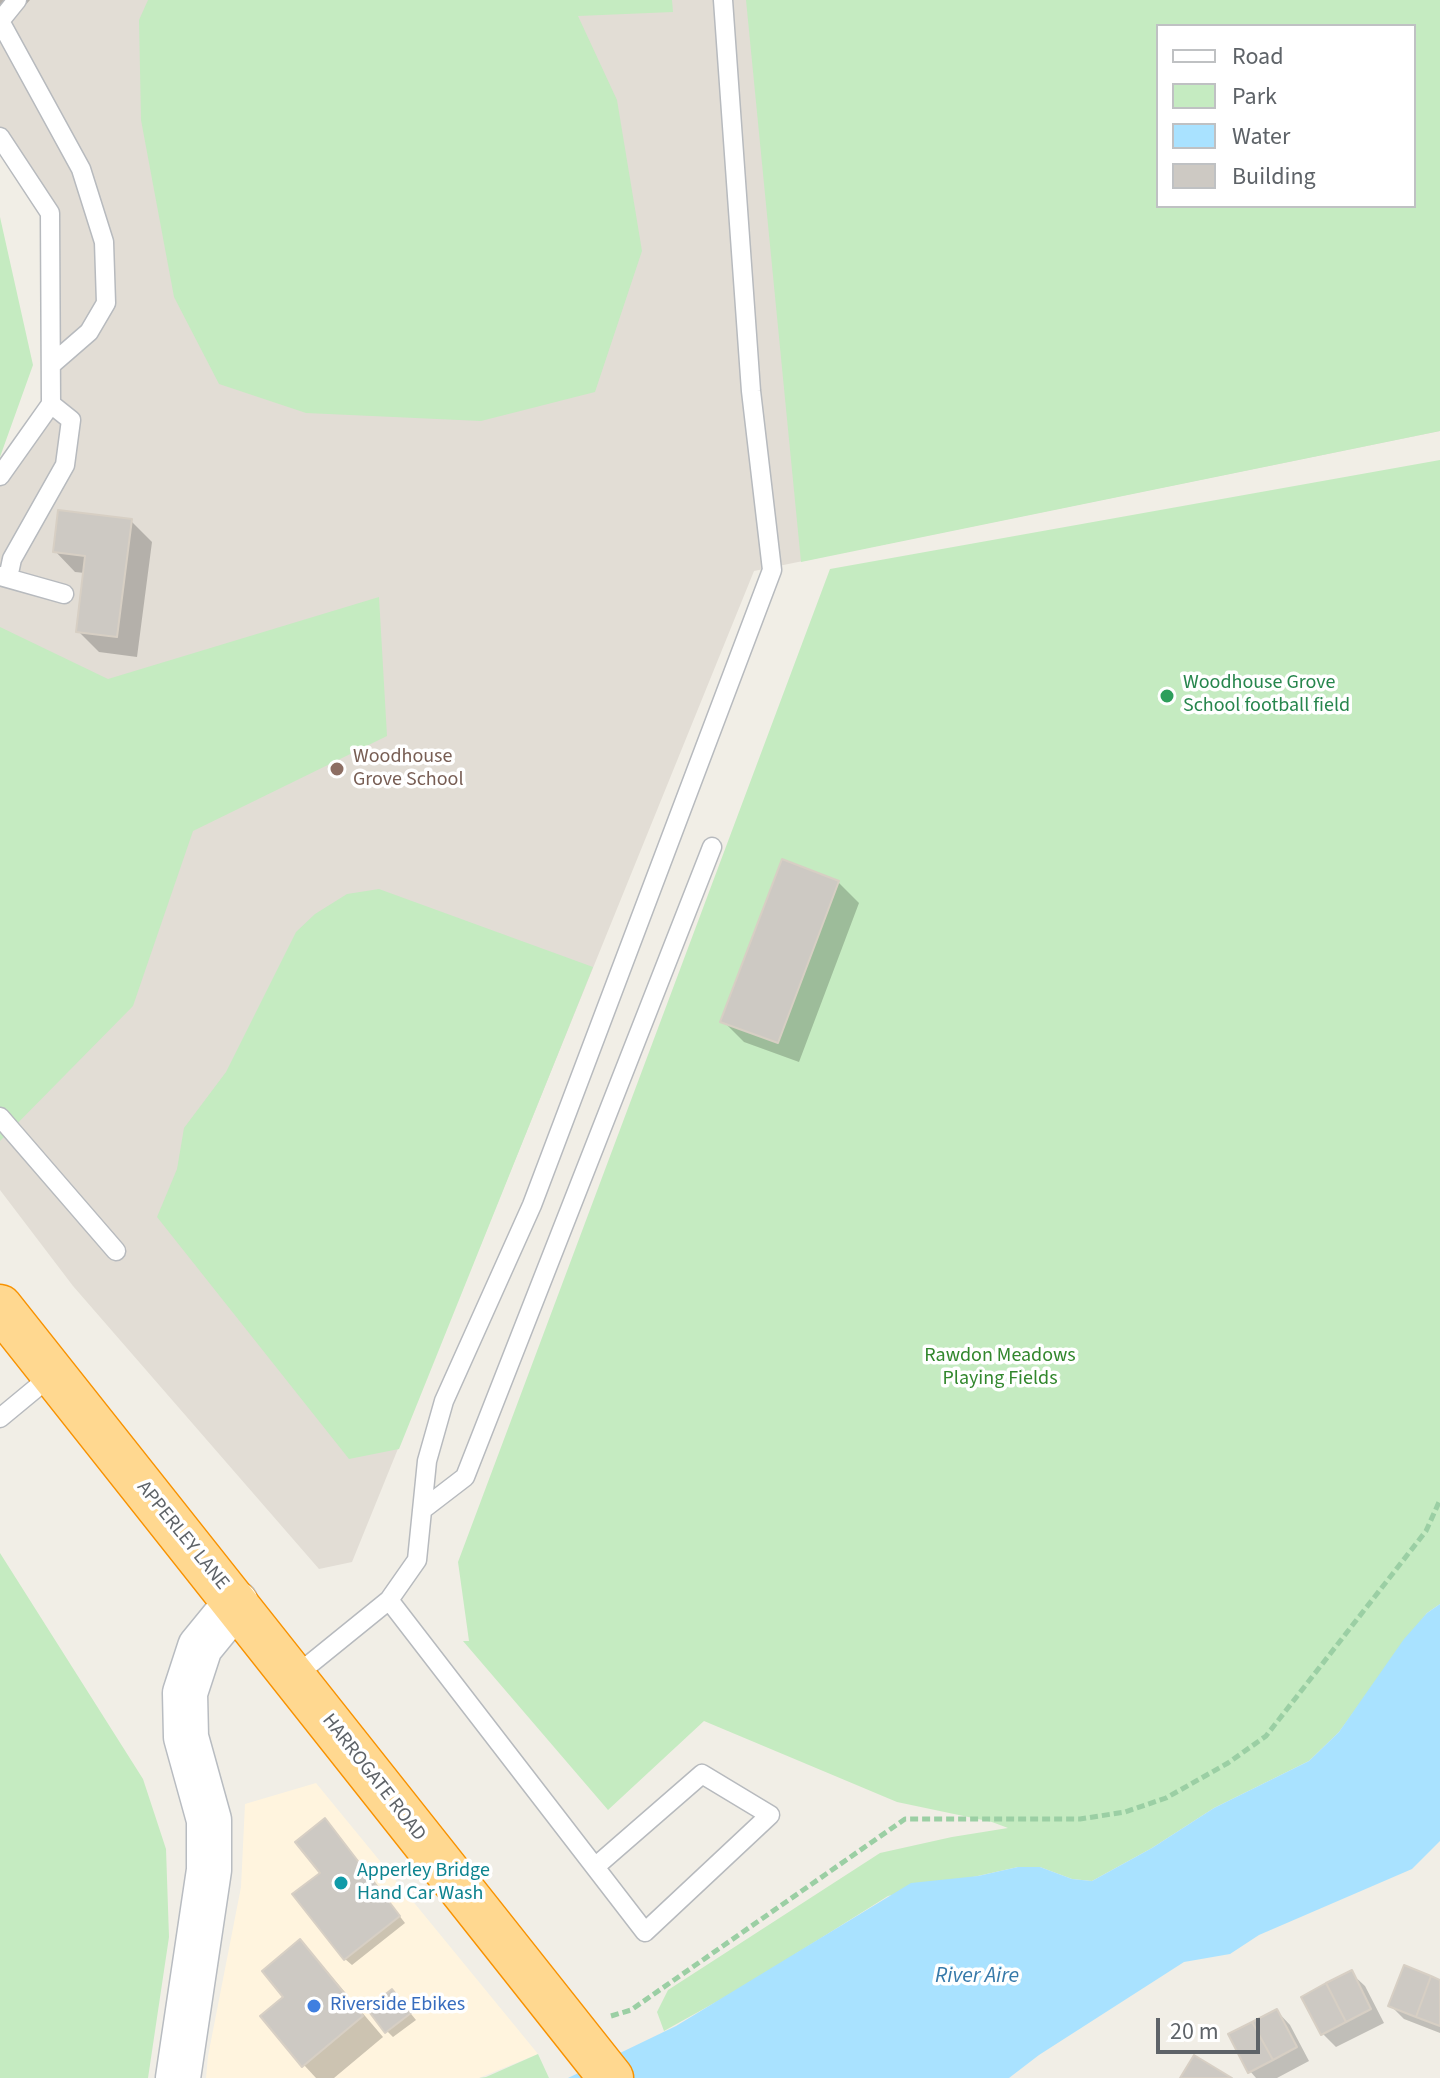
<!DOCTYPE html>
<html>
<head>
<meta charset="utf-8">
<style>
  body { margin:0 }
  #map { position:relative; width:1440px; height:2078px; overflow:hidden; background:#f1eee6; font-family:"Source Sans 3",sans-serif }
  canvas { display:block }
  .legend { position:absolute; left:1156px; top:24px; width:260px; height:184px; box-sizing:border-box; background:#fff; border:2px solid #bfc1c3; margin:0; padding:10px 14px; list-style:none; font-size:24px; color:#5e6368 }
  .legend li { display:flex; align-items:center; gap:16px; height:40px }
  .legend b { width:40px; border:2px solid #bfc1c3 }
  .scale { position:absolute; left:1156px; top:2018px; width:104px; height:36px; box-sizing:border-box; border:4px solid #5e6368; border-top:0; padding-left:10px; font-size:24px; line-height:28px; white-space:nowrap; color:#5e6368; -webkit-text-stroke:6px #fff; paint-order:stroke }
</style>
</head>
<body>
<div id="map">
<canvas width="1440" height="2078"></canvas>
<ul class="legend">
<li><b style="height:10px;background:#fff"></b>Road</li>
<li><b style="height:22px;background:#c5ebc1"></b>Park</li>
<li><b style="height:22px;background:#a9e2ff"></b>Water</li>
<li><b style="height:22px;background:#cdc9c3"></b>Building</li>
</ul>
<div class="scale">20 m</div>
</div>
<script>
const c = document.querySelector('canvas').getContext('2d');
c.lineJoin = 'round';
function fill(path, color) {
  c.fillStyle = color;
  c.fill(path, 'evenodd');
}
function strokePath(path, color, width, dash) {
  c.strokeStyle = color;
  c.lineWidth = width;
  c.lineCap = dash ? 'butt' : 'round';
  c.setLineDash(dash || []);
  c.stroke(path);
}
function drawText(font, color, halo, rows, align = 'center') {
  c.font = font + ' "Source Sans 3",sans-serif';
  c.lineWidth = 7;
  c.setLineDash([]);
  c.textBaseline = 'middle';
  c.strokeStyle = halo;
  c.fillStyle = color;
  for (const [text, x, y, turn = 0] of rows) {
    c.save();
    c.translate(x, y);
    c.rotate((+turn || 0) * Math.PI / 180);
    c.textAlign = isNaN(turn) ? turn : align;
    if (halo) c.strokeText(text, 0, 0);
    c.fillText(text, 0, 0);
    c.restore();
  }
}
fill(new Path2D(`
  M316,1783L538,2054L479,2078H206L208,2056L241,1887L245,1804Z`), '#fff4de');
fill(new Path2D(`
  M0,0H1440V431L754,571L352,1562L319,1569L73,1286L0,1190V476L51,403L50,213L0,137ZM1158,26H1414V206H1158Z`), '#e2ddd5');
fill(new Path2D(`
  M148,0H672L673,12L578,16L617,100L642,251L595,392L481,421L306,413L219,384L174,297L141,120L139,20Z
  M746,0H1440V431L801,562ZM1158,26H1414V206H1158Z
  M0,217L33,365L0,457Z
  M1440,460V1604L1427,1613L1339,1732L1309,1761L1214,1808L1152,1848L1092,1881L1072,1879L1040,1867H1018L888,1896L743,1987L664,2031L657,2012L668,1990L880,1853L952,1837L1008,1828L992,1822L897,1802L704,1721L608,1810L463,1641H469L458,1562L830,569Z
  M379,597L387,736L193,831L133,1006L0,1141V627L108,679Z
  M379,889L593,967L399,1449L349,1459L157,1217L177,1169L184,1128L226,1072L296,932L315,914L347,894Z
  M0,1553L143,1779L166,1849L169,1937L148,2078H0Z
  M538,2054L549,2078H479L486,2077Z`), '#c5ebc1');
fill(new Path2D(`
  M1440,1604V1841L1412,1869L1259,1935L1230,1954L1184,1962L1039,2055L1009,2078H568L676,2026L911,1883L978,1876L1018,1867H1040L1072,1879L1092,1881L1152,1848L1214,1808L1309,1761L1339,1732L1404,1639L1427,1613Z`), '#a9e2ff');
fill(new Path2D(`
  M0,0H30L0,34Z
  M131,521L152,542L137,657L99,652L78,631L85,573L75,572L55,551Z
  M838,882L859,903L799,1062L744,1042L723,1021Z
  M331,1827L405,1923L352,1965L345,1959L323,1873Z
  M300,1942L320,1963L383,2037L334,2078H316L304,2065Z
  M1351,1973L1365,1986L1384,2023L1336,2047L1323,2034Z
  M1440,1982V2033L1404,2019L1390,2005Z
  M398,1998L416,2020L393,2037L387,2031Z
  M1277,2011L1290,2025L1309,2061L1277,2078H1256L1250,2071Z`), '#0003');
const building = new Path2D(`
  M58,510L132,519L117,637L76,632L85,556L53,552Z
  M782,859L839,881L778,1043L720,1022Z
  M325,1818L400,1916L344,1960L292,1894L320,1873L295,1842Z
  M300,1939L363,2016L302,2067L260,2016L283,1997L262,1971Z
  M1404,1965L1431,1976L1416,2017L1388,2006Z
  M1352,1970L1371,2009L1346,2022L1326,1983Z
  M1431,1976L1440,1980V2026L1416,2017Z
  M1326,1983L1346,2022L1321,2035L1301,1997Z
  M392,1989L411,2013L385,2033L367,2009Z
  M1277,2009L1297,2047L1273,2060L1252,2022Z
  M1252,2022L1273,2060L1248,2073L1228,2034Z
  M1194,2055L1232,2078H1180Z`);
fill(building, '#cdc9c3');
strokePath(building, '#d7cfc4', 2);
const lane = new Path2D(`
  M17,0L0,21L81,169L104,242L106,303L89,332L51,365
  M0,137L50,213L51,404L0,476
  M0,576L64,594
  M8,578L12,559L65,465L71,420L51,404
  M0,1117L116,1251
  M0,1418L52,1375
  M422,1510L465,1477L712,847
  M389,1600L645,1932L770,1815L702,1774L595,1867
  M294,1677L389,1600L417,1560L427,1461L444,1401L532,1205L772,570L751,391L723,0`);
const secondary = new Path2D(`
  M178,2078L209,1870V1820L186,1737L185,1693L200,1647L236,1603`);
const highway = new Path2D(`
  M0,1307L611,2078`);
strokePath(lane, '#b7babe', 21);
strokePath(secondary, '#b8bcc1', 47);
strokePath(highway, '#f89200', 47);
strokePath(new Path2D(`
  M611,2016L631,2010L905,1819H1080L1125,1812L1166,1798L1228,1763L1266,1736L1426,1531L1440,1500`), '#9bcfa4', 5, [8, 4]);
strokePath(lane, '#fff', 18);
strokePath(secondary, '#fff', 44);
strokePath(highway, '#ffd890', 44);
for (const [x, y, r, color] of [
  [1167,696,8,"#2e9e5b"],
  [337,769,8,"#8d6e63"],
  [341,1883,8,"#0f9aa8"],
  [314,2006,8,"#3f7fe0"]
]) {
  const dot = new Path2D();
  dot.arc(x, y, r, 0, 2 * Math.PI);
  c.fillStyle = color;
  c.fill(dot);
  strokePath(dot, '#fff', 3);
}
drawText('20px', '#27864d', '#fff', [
  ["Woodhouse Grove",1183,684],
  ["School football field",1183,707]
], 'left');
drawText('20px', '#785e54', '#fff', [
  ["Woodhouse",353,758],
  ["Grove School",353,781]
], 'left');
drawText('20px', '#32872d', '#fff', [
  ["Rawdon Meadows",1000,1357],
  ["Playing Fields",1000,1380]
]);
drawText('20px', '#5e6368', '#fff', [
  ["APPERLEY LANE",182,1536,51],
  ["HARROGATE ROAD",373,1778,52]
]);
drawText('20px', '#0d838f', '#fff', [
  ["Apperley Bridge",357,1872],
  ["Hand Car Wash",357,1895]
], 'left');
drawText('20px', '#366cbe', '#fff', [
  ["Riverside Ebikes",330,2006]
], 'left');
drawText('italic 22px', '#3679a9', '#fff', [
  ["River Aire",977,1977]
]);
</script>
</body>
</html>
